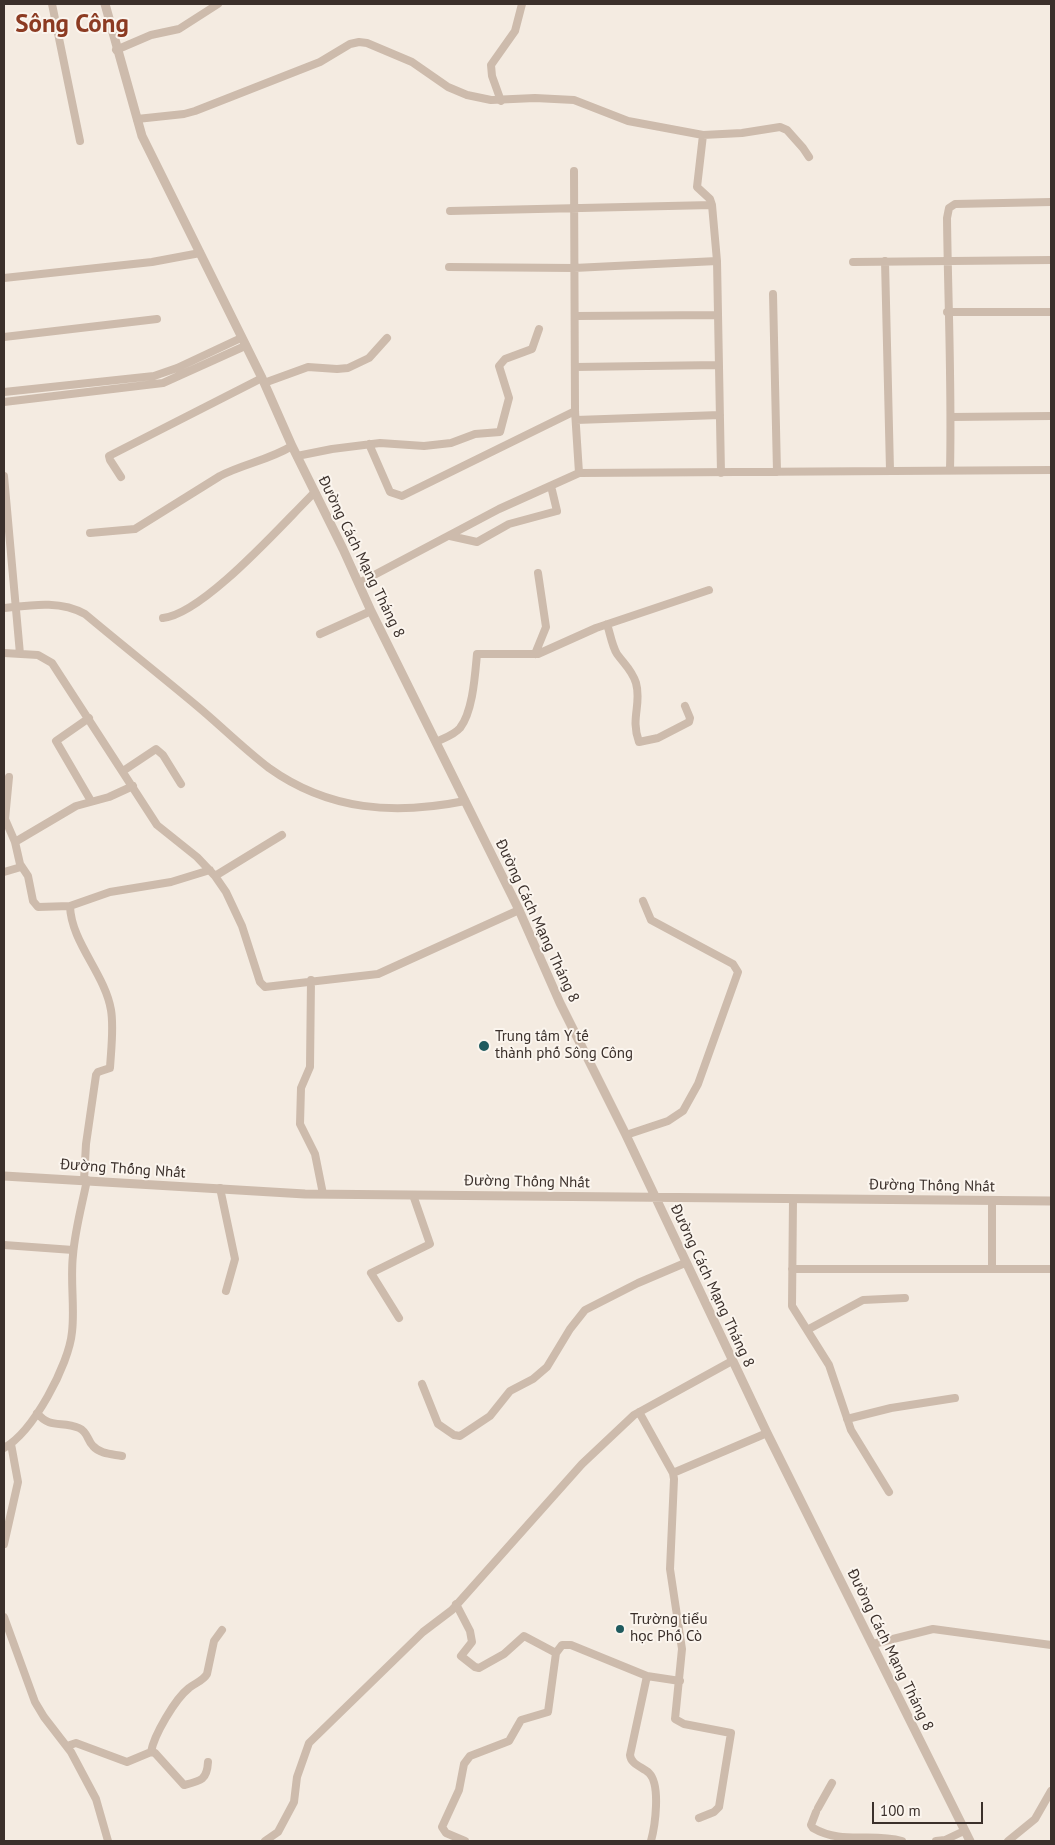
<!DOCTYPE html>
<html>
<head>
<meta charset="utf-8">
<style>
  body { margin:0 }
  #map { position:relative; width:1055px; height:1845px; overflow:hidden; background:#f4ebe1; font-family:"PT Sans",sans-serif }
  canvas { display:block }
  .frame { position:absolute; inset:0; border:5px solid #3b302b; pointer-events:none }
  .scale { position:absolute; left:872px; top:1802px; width:111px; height:22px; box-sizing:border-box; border:2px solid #3b302b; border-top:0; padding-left:6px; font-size:15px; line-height:18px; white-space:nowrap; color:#3b302b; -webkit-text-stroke:4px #fbf5ee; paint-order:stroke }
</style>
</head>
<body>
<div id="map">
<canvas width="1055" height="1845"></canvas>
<div class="frame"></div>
<div class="scale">100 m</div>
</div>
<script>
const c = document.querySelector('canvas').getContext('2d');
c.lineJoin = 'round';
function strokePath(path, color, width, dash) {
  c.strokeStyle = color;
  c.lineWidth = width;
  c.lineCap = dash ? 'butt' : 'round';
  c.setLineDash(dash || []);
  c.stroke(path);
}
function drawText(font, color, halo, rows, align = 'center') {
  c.font = font + ' "PT Sans",sans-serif';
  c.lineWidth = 4;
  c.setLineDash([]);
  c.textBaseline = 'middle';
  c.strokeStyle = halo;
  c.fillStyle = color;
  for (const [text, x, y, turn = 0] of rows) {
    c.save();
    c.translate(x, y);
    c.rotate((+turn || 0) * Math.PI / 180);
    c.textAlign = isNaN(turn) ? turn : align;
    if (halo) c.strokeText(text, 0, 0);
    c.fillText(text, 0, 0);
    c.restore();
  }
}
strokePath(new Path2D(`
  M52,4L80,141
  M116,50L151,35L179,29L218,4
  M501,101L492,76L491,65L515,31L522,4
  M137,119L184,114L195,111L320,62L350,44L359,42L367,43L412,62L448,87L467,95L491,100L535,98L574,100L628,121L703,135L742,133L780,127L787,130L803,148L809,157
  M703,135L697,187L710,199L712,205L717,261L721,473
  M574,171L575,411L579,473
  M450,211L712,205
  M885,261L890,470
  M853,262L1051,260
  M449,267L574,268L717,261
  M4,278L152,262L200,253
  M773,294L777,472
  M947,312H1051
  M575,316L718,315
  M4,337L157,319
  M575,367L719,365
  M264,383L308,367L337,369L348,368L369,358L387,338
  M4,392L154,376L177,368L241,338
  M4,402L163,383L245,346
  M951,417L1051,416
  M576,420L720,415
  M369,444L390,492L402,496L575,411
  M297,456L332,449L380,443L424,446L451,443L475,434L500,432L509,398L499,366L505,359L532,349L539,329
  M950,470C952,386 948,302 947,218L949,208L955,204L1051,202
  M4,476L20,654
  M121,477L110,460L109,456L262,378
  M90,533L135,529L220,476C243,464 269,460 292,446
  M450,536L477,542L509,524L557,511L551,486
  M359,583L499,509L579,473L1051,470
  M4,608C31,605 60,600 85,614C122,645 160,675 197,706C221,726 244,749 269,768C329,811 395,815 465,801
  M163,618C204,614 284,522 315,492
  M607,624C610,633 612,646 617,654C625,665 632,670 636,683C642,704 630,718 639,742L658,738L689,722L690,718L685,706
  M320,634L371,611
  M4,653L38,655L52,663L157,825L197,857L215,876L226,892L242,926L260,982L265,987L378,974L519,910
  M535,654L546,627L538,573
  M89,718L56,741L91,801
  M436,742C444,738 454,735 460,728C473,711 475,675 477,654H538L596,628L709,590
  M123,771L156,749L163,755L181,784
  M9,777L5,819L15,842L20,864L28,876L33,901L38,907L70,906L110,892L171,882L210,870
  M15,842L76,806L109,797L133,786
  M4,872L21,867
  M215,876L282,835
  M70,906C71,942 105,974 111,1010C114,1028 111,1050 110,1068L98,1072L96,1075L86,1144L84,1180
  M311,980L310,1067L301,1088L300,1124L315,1154L323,1194
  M626,1135L668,1121L683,1111L698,1084L738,972L733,964L651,920L643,901
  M220,1188L235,1259L226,1291
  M793,1199L792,1306L829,1365L851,1430L889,1492
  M4,1245L73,1250
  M792,1269H1051
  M992,1269V1201
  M399,1318L371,1273L430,1244L413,1195
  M807,1330L863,1300L905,1298
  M422,1384L438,1424L454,1435L460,1436L490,1416L510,1391L533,1379L547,1367L570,1329L585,1310L638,1283L685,1263
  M639,1412L673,1473L674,1479L670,1569L682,1649L675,1719L684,1724L731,1733L719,1807L714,1812L699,1818
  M37,1413C51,1430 62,1420 79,1428C88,1432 87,1440 93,1446C100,1454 112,1454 122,1456
  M847,1419L891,1408L955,1398
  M4,1448C33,1432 69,1365 72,1332C75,1307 70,1281 73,1255C75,1230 82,1205 87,1180
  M673,1473L767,1433
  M4,1544L18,1482L11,1444
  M456,1604L470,1631L472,1642L461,1656L475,1667L479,1668L504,1654L524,1636L556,1653
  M4,1617L35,1702L44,1717L71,1752L96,1799L108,1841
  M873,1644L933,1629L1051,1645
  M647,1676L630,1755C631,1765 643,1767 649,1773C661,1785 655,1826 651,1841
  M67,1746L76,1743L127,1762L151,1752L155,1753L184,1785C201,1781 207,1780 208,1762
  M151,1752C154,1735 175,1699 189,1688C195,1683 203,1681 207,1674L214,1641L222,1630
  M818,1808L832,1783
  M816,1812L811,1825L813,1828C842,1845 871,1832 902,1841
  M265,1841L278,1832L294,1802L297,1777L309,1743L423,1632L452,1610L582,1464L634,1415L732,1361
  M465,1841L446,1833L442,1827L459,1790L464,1764L470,1756L509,1741L521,1720L548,1712L556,1653L562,1645H571L647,1676L680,1681
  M936,1841L945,1840L964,1831
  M1008,1841L1035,1819L1051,1791`), '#cdbbac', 8);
strokePath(new Path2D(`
  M105,4L142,136L262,378L292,446L343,549L371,611L519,910L560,1003L626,1135L767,1433L970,1841
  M4,1176L305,1194L1051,1201`), '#cdbbac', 9);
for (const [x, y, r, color] of [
  [484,1046,6,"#1f5a5e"],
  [620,1629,5,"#1f5a5e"]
]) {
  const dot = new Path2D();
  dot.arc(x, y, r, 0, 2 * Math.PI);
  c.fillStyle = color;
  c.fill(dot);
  strokePath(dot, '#fbf5ee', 2);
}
drawText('15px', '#3b302b', '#fbf5ee', [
  ["Đường Cách Mạng Tháng 8",361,557,64],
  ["Đường Cách Mạng Tháng 8",537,921,65],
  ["Đường Thống Nhất",123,1169,4],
  ["Đường Thống Nhất",527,1182,1],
  ["Đường Thống Nhất",932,1186,1],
  ["Đường Cách Mạng Tháng 8",712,1286,65],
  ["Đường Cách Mạng Tháng 8",890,1650,64]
]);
drawText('15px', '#3b302b', '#fbf5ee', [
  ["Trung tâm Y tế",495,1037],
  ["thành phố Sông Công",495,1054],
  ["Trường tiểu",630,1620],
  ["học Phố Cò",630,1637]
], 'left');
drawText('bold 25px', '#8c3b22', '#fbf5ee', [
  ["Sông Công",72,25]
]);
</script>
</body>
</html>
